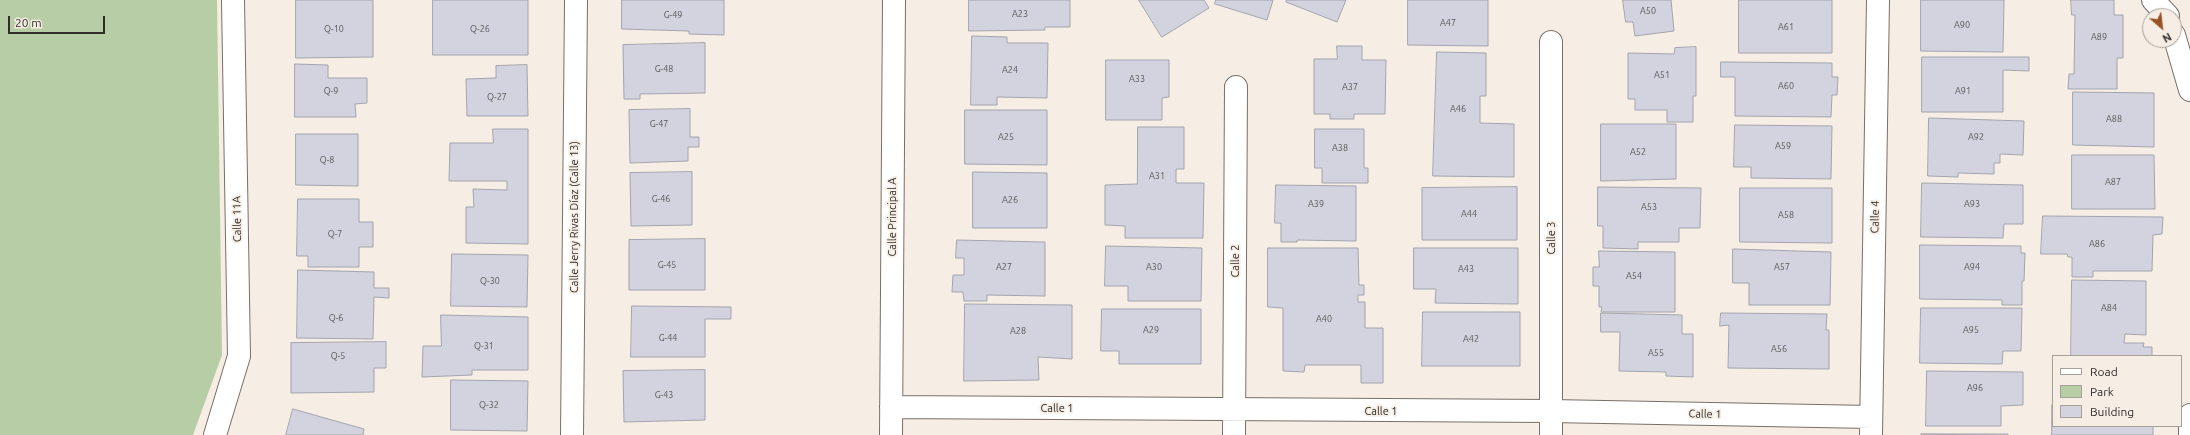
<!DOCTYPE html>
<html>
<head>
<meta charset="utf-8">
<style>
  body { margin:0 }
  #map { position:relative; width:2190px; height:435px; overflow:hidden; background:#f6ede4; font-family:Ubuntu,sans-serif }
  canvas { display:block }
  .legend { position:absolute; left:2052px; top:355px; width:130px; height:72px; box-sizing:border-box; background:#f6ede4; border:1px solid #a6a099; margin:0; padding:5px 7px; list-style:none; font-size:12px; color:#2f2c29 }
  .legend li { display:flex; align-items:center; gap:8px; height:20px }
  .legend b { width:20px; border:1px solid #a6a099 }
  .north { position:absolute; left:2142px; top:8px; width:40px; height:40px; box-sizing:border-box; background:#f6ede4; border:1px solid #a6a099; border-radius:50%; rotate:152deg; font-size:11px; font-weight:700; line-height:16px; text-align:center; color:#2f2c29 }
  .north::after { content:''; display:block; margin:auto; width:14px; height:18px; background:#975325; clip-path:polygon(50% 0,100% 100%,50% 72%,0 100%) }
  .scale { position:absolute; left:8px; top:16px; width:97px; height:18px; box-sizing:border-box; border:2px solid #2f2c29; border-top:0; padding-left:5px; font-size:12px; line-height:14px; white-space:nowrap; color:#2f2c29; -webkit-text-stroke:3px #f6ede4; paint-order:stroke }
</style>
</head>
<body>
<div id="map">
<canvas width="2190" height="435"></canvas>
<ul class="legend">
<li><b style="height:5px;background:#fff"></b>Road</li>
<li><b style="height:11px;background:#b7cda5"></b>Park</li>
<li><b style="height:11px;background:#d2d3de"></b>Building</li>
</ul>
<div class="north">N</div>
<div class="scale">20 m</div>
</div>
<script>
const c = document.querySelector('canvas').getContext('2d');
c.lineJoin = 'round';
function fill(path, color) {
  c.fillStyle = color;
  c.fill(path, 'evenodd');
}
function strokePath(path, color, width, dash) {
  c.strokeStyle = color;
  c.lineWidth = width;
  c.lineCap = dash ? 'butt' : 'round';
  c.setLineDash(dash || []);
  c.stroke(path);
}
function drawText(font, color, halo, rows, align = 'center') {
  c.font = font + ' Ubuntu,sans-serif';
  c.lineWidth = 3.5;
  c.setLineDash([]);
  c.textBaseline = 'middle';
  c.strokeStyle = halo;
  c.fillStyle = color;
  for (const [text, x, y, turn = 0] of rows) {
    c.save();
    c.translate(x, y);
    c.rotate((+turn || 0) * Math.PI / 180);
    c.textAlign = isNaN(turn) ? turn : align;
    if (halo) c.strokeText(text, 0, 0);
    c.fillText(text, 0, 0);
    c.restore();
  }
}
fill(new Path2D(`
  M0,0H217L222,355L193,435H0Z`), '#b7cda5');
const building = new Path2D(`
  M296,0H373V57L296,58Z
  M433,0H528V55H433Z
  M622,0H724V35L689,34V31L622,29Z
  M969,0H1070V27H1045V30L969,31Z
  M1139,0H1204L1209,8L1162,37Z
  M1216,0H1273L1267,20L1215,4Z
  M1287,0H1346L1337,22L1286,2Z
  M1408,0H1488V46L1408,45Z
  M1623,0H1671L1674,31L1635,36L1633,22H1626Z
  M1739,0H1832V53H1739Z
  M1921,0H2004L2003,52L1921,51Z
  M2071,0H2114V15H2123V58H2117V89H2068L2069,74H2074L2075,15H2072Z
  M972,36L1007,37V43H1048L1047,98L997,97V105H971Z
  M705,43V93L640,94V99H624L623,45Z
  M1337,46H1362V60H1386L1385,114H1354V119H1330V114H1314V59H1337Z
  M1696,47V96H1693V122H1667V110H1635V99H1628V53L1674,54L1675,48Z
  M1437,52L1486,53V96H1480V123L1514,124V177L1433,176Z
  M1922,57H2029V71L2003,70V112H1922Z
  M1106,60H1169V97L1162,98V120H1106Z
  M1721,62L1832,63V77H1838L1837,95H1832L1831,117L1735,116V77H1721Z
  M295,64L328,65V78H367V103L355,104L356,117H295Z
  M527,65L528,116H467L466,79L496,78V66Z
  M2073,92L2154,93V147L2073,145Z
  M690,109V137H699V147H688V161L630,163L629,110Z
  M965,110H1047V165L965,164Z
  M1929,118L2024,121L2023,155L2000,154V163H1994V174L1958,173V177L1928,176Z
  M1601,124H1676V179L1601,181Z
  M1735,125L1832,126L1831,179L1751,178V167H1734Z
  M1138,127H1184V169H1176V183H1204L1203,238H1125V226L1105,225V185L1137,184Z
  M493,129H528V244L466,243V207H474L473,189L507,190V181H449L450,143H493Z
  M1315,129H1364V168H1368V183H1322V168H1315Z
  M296,134H358V186L296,185Z
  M2072,155H2154L2155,209H2072Z
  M692,172V225L631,226L630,173Z
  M973,172L1047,173V228H973Z
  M1922,183L2023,185V224H2004L2003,238L1921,237Z
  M1276,185L1356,186V241L1297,240V242H1281V223H1275Z
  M1517,187V240H1422V188Z
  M1598,187L1701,188L1700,228H1679V242H1638V249L1603,248V226H1598Z
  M1740,188H1832V243L1740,242Z
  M298,199H359V222H373V247H359V267H308V256H297Z
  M2043,216L2163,217L2162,234L2153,235L2152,271H2093V277H2072V257H2068L2067,254H2041Z
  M705,239V290H629V240Z
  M957,240L1045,242V296L987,295V301H964L963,292H952L953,275H964V258H956Z
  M1920,245L2021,246V253H2025L2024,281H2022V305H2002V300L1920,299Z
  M1106,246L1202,248L1201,301H1128V286H1105Z
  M1268,248H1358L1359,285H1364V295H1358V302H1365V328H1383V383H1361V365H1305L1304,372L1283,371V308L1268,307Z
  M1414,248H1518V304L1435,303L1436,289H1414Z
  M1733,249L1831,252L1830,305H1749V283H1733Z
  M1599,251L1675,252V312H1601L1602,307H1599V286H1593V267H1599Z
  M452,254L528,255L527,307L451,306Z
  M298,270L374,272V288H389V298L374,297L373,339L297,338Z
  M2072,280L2146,281V335L2125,334L2124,343H2144L2143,347H2152V356H2071Z
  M965,304L1072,305V359L1038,357L1039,380L964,381Z
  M632,306L731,307V319H705V357H631Z
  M1921,308H2022L2021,351H2003L2002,364L1920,363Z
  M1102,309H1201V364H1119V351H1101Z
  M1423,312H1520V366H1422Z
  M1601,313L1682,315V334H1693V377L1666,376V372L1619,371L1620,332H1601Z
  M1721,313L1827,314L1826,330H1829V369L1728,368L1729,325L1720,326Z
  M441,315L528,317V370H472V375L422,377L423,346H441Z
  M386,342V368H374V392L291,393V343Z
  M705,370V420L624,422L623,371Z
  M1927,371L2023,372V405L2001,406V426H1926Z
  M451,380L528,381L527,431L451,430Z
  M2052,405L2053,426H2153V435H2052Z
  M293,409L364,429L363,435H286Z
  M1921,434H2008V435Z`);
fill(building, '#d2d3de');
strokePath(building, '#a2a4ae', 1);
const minor = new Path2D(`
  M2153,0L2168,16
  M2174,35L2190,90
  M891,407L1551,411L1871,417
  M215,435L239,356L233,0
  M572,435L576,0
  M891,435L894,0
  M1234,435L1236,87
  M1551,435V42
  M1871,435L1878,0
  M2190,435V415`);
strokePath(minor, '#787068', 24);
strokePath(minor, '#fff', 22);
drawText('9px', '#585656', null, [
  ["A50",1648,11],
  ["A23",1020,14],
  ["G-49",673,15],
  ["A47",1448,23],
  ["A90",1962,25],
  ["A61",1786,27],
  ["Q-10",334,29],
  ["Q-26",480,29],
  ["A89",2099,37],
  ["G-48",664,69],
  ["A24",1010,70],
  ["A51",1662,75],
  ["A33",1137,79],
  ["A60",1786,86],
  ["A37",1350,87],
  ["Q-9",331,91],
  ["A91",1963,91],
  ["Q-27",497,97],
  ["A46",1458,109],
  ["A88",2114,119],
  ["G-47",659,124],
  ["A25",1006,137],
  ["A92",1976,137],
  ["A59",1783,146],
  ["A38",1340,148],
  ["A52",1638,152],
  ["Q-8",327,160],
  ["A31",1157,176],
  ["A87",2113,182],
  ["G-46",661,199],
  ["A26",1010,200],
  ["A39",1316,204],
  ["A93",1972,204],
  ["A53",1649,207],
  ["A44",1469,214],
  ["A58",1786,215],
  ["Q-7",335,234],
  ["A86",2097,244],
  ["G-45",667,265],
  ["A27",1004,267],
  ["A30",1154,267],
  ["A57",1782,267],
  ["A94",1972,267],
  ["A43",1466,269],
  ["A54",1634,276],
  ["Q-30",490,281],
  ["A84",2109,308],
  ["Q-6",336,318],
  ["A40",1324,319],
  ["A29",1151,330],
  ["A95",1971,330],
  ["A28",1018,331],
  ["G-44",668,338],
  ["A42",1471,339],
  ["Q-31",484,346],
  ["A56",1779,349],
  ["A55",1656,353],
  ["Q-5",338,356],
  ["A96",1975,388],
  ["G-43",664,395],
  ["Q-32",489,405]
]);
drawText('11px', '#2f2c29', '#f6ede4', [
  ["Calle Jerry Rivas Díaz (Calle 13)",574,217,-90],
  ["Calle Principal A",892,217,-90],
  ["Calle 4",1875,217,-89],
  ["Calle 11A",237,219,-91],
  ["Calle 3",1551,238,-90],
  ["Calle 2",1235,261,-90],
  ["Calle 1",1057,408],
  ["Calle 1",1381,411],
  ["Calle 1",1705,414,1]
]);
</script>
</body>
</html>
